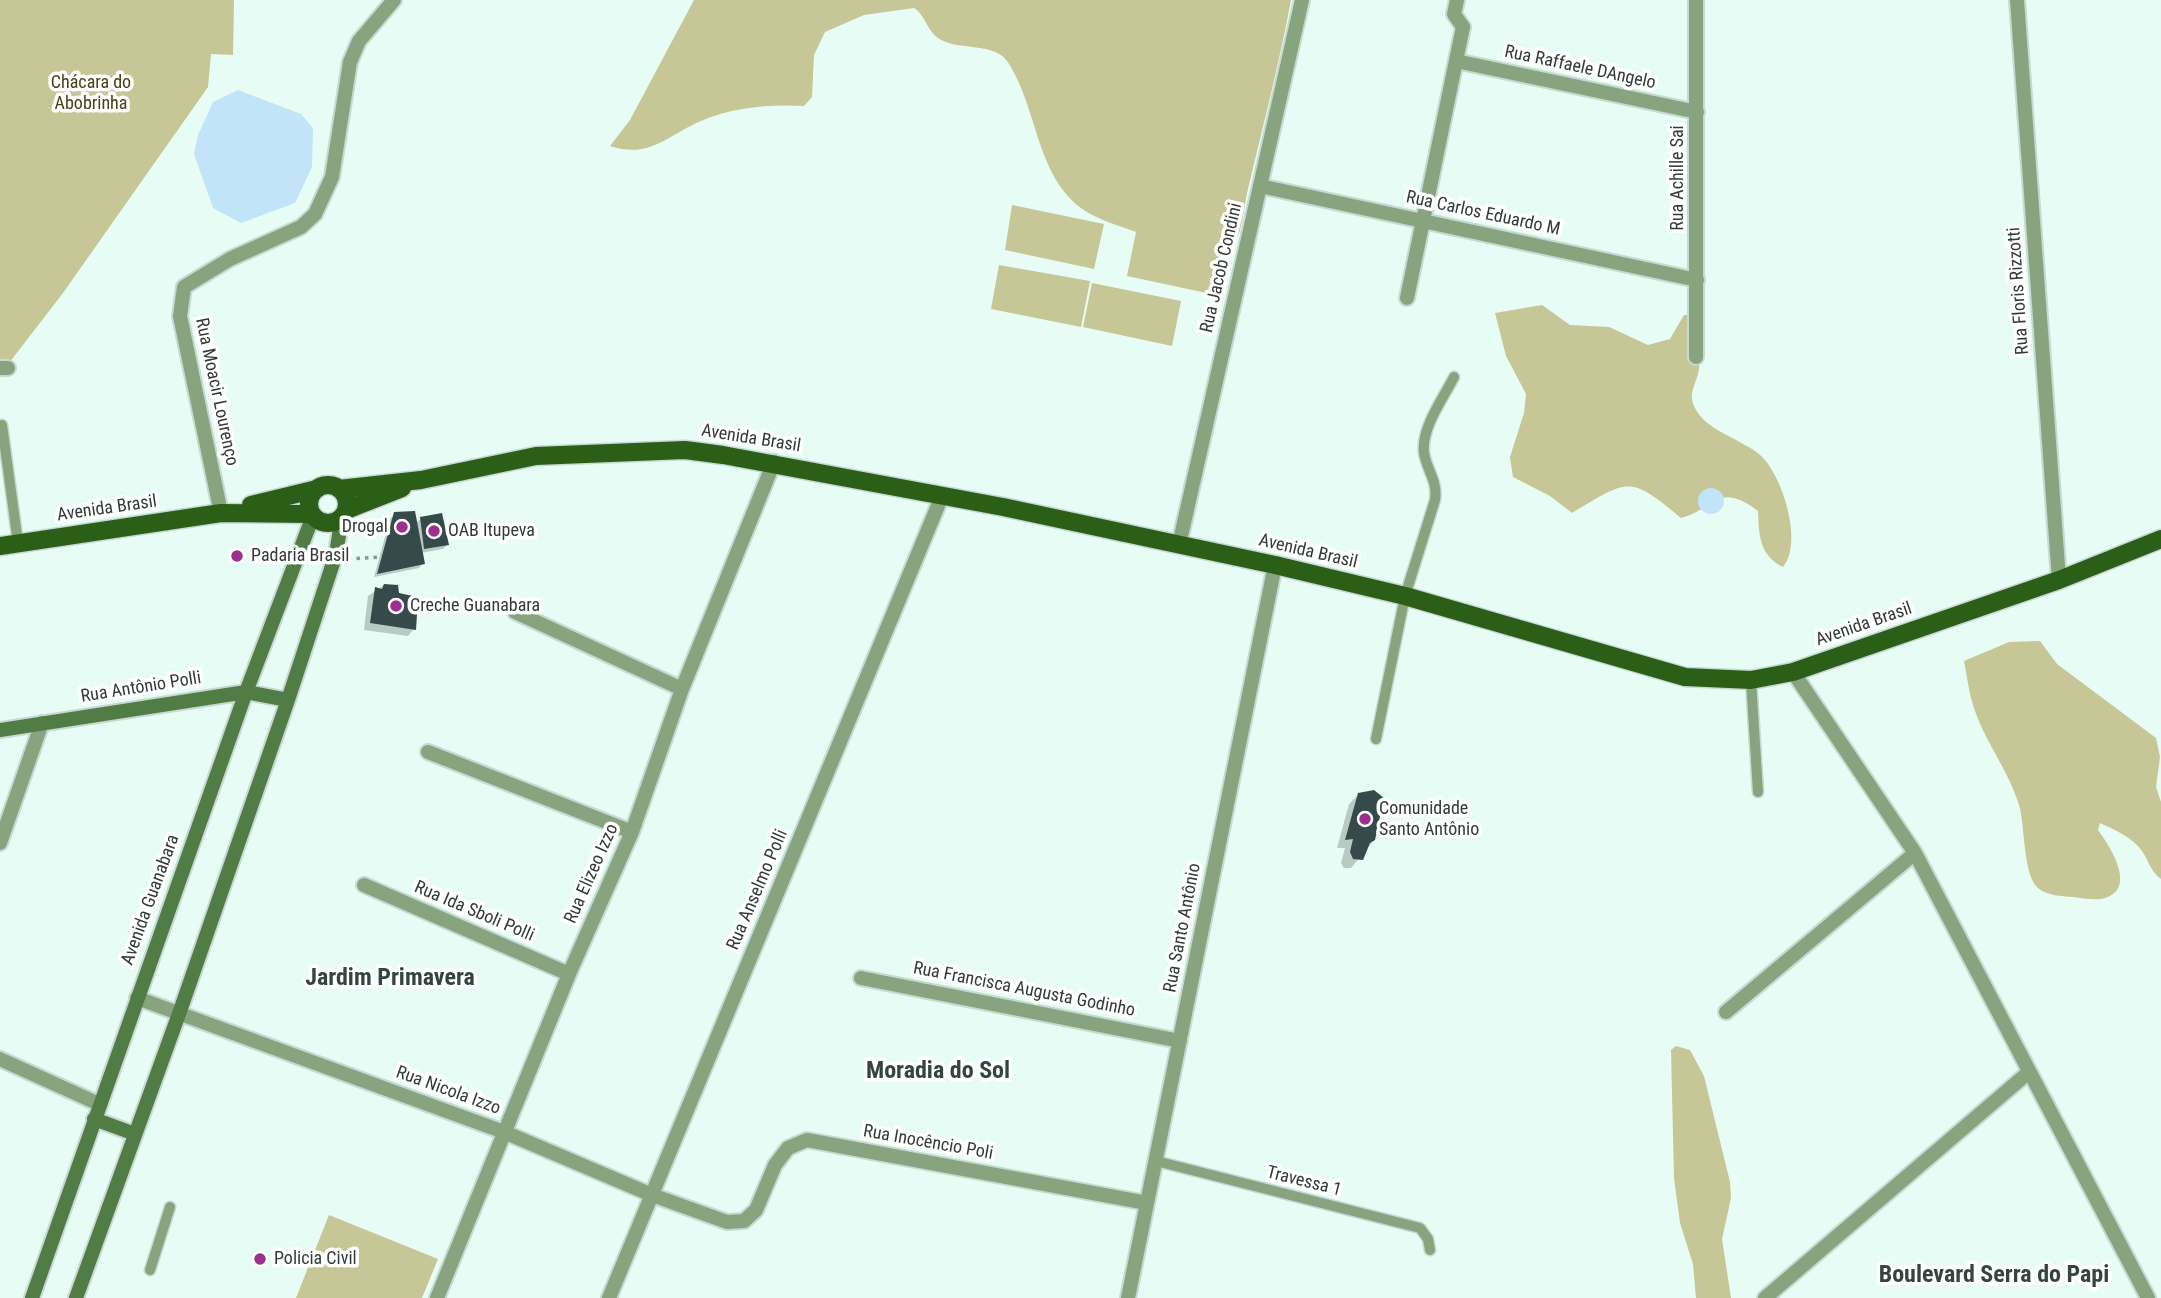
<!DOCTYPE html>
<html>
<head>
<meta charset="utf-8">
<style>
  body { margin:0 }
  canvas { display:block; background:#e7fcf4 }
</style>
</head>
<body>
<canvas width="2161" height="1298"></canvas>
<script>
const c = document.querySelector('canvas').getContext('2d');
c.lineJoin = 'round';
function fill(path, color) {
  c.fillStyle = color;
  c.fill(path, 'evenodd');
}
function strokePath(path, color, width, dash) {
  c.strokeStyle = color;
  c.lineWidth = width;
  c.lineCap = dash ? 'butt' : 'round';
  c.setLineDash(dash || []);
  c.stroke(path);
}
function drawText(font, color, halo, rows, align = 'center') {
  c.font = font + ' "Roboto Condensed",sans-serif';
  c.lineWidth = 7;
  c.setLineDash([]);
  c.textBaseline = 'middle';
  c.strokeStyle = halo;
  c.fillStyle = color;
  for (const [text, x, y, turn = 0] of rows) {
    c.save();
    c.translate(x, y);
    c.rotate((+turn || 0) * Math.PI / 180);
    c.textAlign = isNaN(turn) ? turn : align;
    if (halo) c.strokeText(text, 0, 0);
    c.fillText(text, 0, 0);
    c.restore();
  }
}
fill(new Path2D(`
  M0,0H234L233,55L211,54L208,87L63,293L9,363L0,364Z
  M694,0H1291C1279,64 1263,126 1248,189C1243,210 1243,232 1231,250L1226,251L1216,295L1127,276L1136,232C1118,225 1097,220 1081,208C1035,173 1038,107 1007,61C995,44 963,49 946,42C926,35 928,17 914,8L864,15L825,32L814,55L812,97L804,106C770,104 733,107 701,121C666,136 650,159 610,146L630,120Z
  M1012,205L1104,224L1094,269L1005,250Z
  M999,265L1090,281L1081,327L991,309Z
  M1092,283L1181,301L1172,346L1083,327Z
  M1542,305L1570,325L1609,327L1648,345L1670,339L1684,315H1694C1695,332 1701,353 1699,369C1697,383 1688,392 1694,406C1704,430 1739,438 1759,454C1782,473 1804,543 1783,567C1759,555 1759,535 1758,511C1717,480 1714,510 1681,518C1629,475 1629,479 1572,513L1550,496L1513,477L1510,457L1524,413L1526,394L1506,356L1495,313Z
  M2040,641L2057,664L2156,738L2160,757L2156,787L2161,802V879C2150,871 2149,861 2142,851C2132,837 2115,830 2100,823L2098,830C2109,845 2138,888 2105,898C2096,901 2083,898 2073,897C2061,896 2048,896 2038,888C2023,876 2025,824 2019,805C2009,771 1985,742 1974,708C1969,693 1967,676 1964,661L2009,642Z
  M1676,1046L1690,1050L1704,1076L1730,1182L1731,1198L1722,1239L1731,1298H1696L1693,1264L1680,1223L1674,1178L1671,1050Z
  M329,1215L438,1259L422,1298H296Z`), '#c7c696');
fill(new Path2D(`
  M238,90L301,114L313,128L312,167L295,203L241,223L213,208L194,154L198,135L213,102Z
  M1698 501a13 13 0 1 1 26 0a13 13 0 1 1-26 0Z`), '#c2e4f9');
fill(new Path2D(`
  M395,514L416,523L421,518L447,545L443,549L421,553L423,563L419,568L374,577L390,519Z
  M384,585L398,594L415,613L414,629L408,636L364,630L368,596Z
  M1359,794L1374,840L1351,868H1344L1341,863L1345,848H1337L1349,804Z`), '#0003');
fill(new Path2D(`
  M415,511L425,564L377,574L394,512Z
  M442,513L449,545L424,549L420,517Z
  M384,584L398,585L399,593L422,598L417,614L416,630L370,623L375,587L382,589Z
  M1374,790L1384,798L1375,840L1370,843L1363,860L1353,859L1350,852L1353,839L1345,840L1358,793Z`), '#36494b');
const service = new Path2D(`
  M2,425L18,543
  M1751,680L1758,792
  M1376,739L1405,596L1435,500C1438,481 1427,471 1424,453C1421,428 1443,399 1454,377
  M1156,1161L1420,1228L1428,1239L1430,1250
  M150,1270L170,1207`);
const pedestrian = new Path2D(`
  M1457,0L1454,14L1463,27`);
const minor = new Path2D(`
  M1696,0V357
  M2017,0L2059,580
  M1456,61L1697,112
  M1260,186L1697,280
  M1407,298L1463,27
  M0,368H8
  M221,513L180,316L184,287L230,259L301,227L315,214L332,177L350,62L359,41L394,0
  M1179,545L1302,0
  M515,612L682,689
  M1793,672L1915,853L2148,1298
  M428,752L632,832
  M0,843L42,723
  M364,885L569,974
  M861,978L1180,1041
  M137,998L504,1132L652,1195L727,1222L744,1221L756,1210L775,1165L788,1148L807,1140L1147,1203
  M1726,1012L1915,853
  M0,1059L99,1104
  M437,1298L569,974L632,832L682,689L774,462
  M609,1298L942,496
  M1128,1298L1275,565
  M1765,1298L2029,1072`);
const secondary = new Path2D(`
  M0,730L246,692L288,700
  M94,1119L135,1134
  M32,1298L246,692L313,516
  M76,1298L180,1011L288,700L336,554L342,516`);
const primary = new Path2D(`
  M309 504a19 19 0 1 1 38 0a19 19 0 1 1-38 0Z
  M339,489L421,480L536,456L685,450L723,455L1003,507L1275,565L1405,596L1685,677L1751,680L1793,672L2059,580L2161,539
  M251,505L317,489
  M346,510L402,488
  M0,546L221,513L312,514`);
strokePath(service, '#c6d9d2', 13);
strokePath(pedestrian, '#c6d9d2', 18);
strokePath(minor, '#c6d9d2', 18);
strokePath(secondary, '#c6d9d2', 18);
strokePath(primary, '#c6d9d2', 21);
strokePath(new Path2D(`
  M348,559L381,557`), '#889791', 3.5, [3.5, 5]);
strokePath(service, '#88a47f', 10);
strokePath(pedestrian, '#88a47f', 14);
strokePath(minor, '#88a47f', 14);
strokePath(secondary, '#527c46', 14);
strokePath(primary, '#2b5f18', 18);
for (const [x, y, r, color] of [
  [402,527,7,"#9c2f8f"],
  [434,531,7,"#9c2f8f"],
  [237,556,7,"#9c2f8f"],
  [396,606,7,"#9c2f8f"],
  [1365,819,7,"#9c2f8f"],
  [260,1259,7,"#9c2f8f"]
]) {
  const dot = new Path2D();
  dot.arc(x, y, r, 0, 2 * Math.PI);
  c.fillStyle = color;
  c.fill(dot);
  strokePath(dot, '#fff', 2.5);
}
drawText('18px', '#323b37', '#fff', [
  ["Rua Raffaele DAngelo",1580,68,12],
  ["Rua Achille Sai",1678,178,-90],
  ["Rua Carlos Eduardo M",1483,214,12],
  ["Rua Jacob Condini",1222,268,-77],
  ["Rua Floris Rizzotti",2019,291,-94],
  ["Rua Moacir Lourenço",216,392,78],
  ["Avenida Brasil",751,439,9],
  ["Avenida Brasil",107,509,-8],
  ["Avenida Brasil",1308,552,13],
  ["Avenida Brasil",1864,625,-19],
  ["Rua Antônio Polli",141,688,-9],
  ["Rua Elizeo Izzo",592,874,-66],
  ["Rua Anselmo Polli",758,890,-67],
  ["Avenida Guanabara",151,900,-70],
  ["Rua Ida Sboli Polli",474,912,23],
  ["Rua Santo Antônio",1183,928,-79],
  ["Rua Francisca Augusta Godinho",1024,990,11],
  ["Rua Nicola Izzo",448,1091,20],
  ["Rua Inocêncio Poli",928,1143,10],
  ["Travessa 1",1304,1182,14]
]);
drawText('18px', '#444215', '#fff', [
  ["Chácara do",91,83],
  ["Abobrinha",91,104]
]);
drawText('18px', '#323b37', '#fff', [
  ["Drogal",388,527,"right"],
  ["OAB Itupeva",448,531],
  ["Padaria Brasil",251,556],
  ["Creche Guanabara",410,606],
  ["Comunidade",1379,809],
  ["Santo Antônio",1379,830],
  ["Policia Civil",274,1259]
], 'left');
drawText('bold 24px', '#33453e', '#fff', [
  ["Jardim Primavera",390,979],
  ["Moradia do Sol",938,1072],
  ["Boulevard Serra do Papi",1994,1276]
]);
</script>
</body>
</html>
